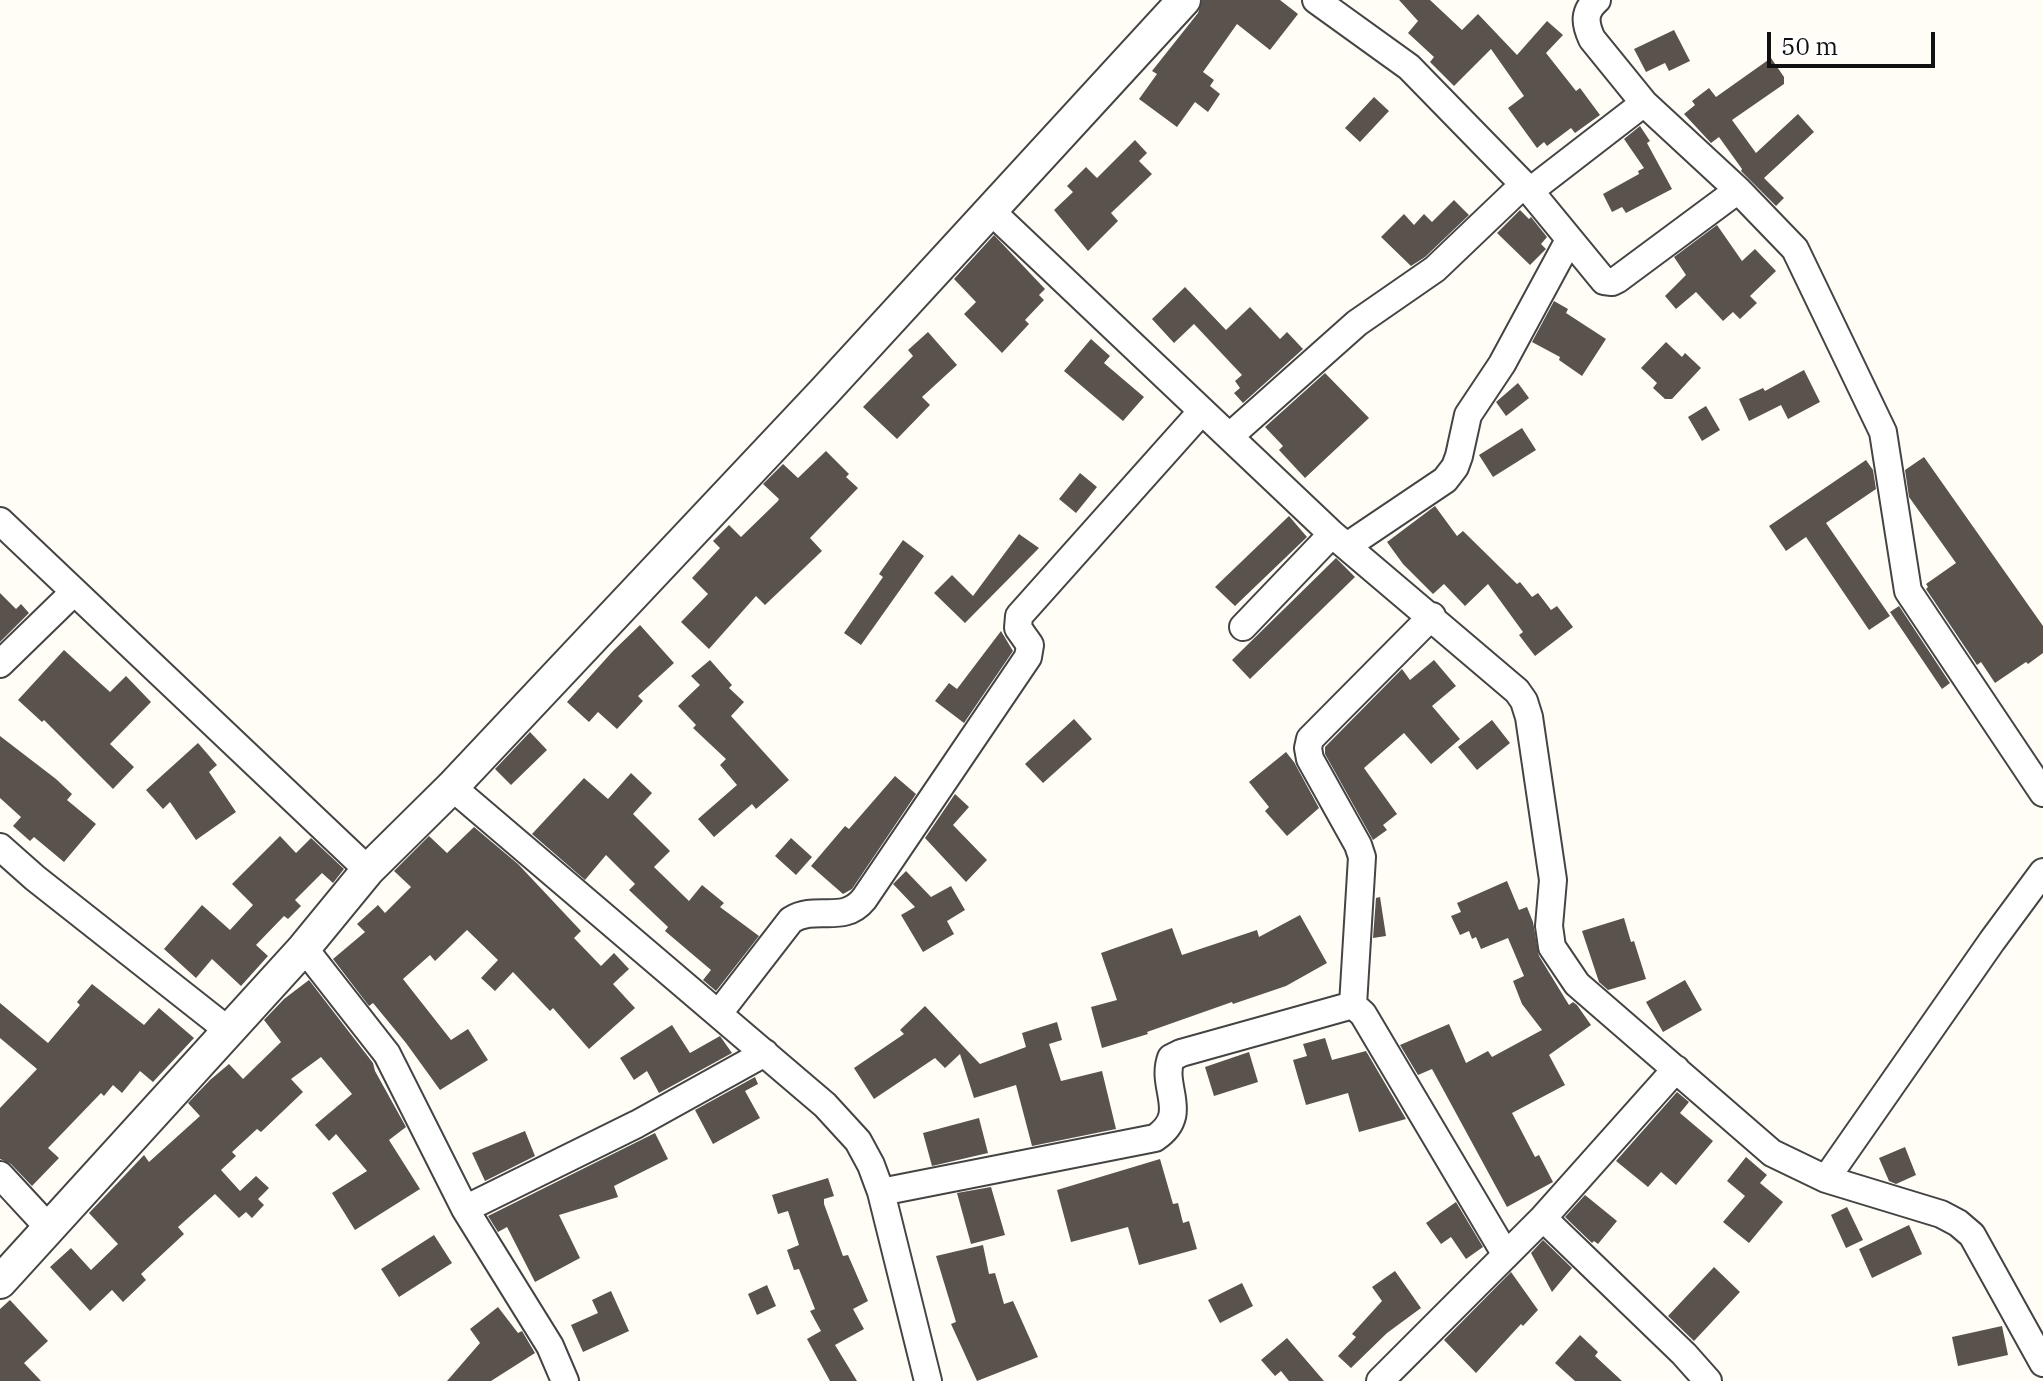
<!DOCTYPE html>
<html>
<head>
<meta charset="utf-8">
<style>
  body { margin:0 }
  #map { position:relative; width:2043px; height:1381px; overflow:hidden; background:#fffdf5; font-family:"IBM Plex Serif",serif }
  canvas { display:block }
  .scale { position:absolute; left:1767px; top:32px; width:168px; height:36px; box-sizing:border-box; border:4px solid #111; border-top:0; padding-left:10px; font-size:24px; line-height:28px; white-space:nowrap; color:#111; -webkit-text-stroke:6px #fff; paint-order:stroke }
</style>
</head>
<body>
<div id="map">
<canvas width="2043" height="1381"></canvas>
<div class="scale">50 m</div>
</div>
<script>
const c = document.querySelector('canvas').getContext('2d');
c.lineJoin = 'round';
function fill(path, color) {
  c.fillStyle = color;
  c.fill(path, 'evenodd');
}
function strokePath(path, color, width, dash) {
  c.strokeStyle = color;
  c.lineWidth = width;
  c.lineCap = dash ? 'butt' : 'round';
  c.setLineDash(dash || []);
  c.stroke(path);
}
fill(new Path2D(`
  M1202,0H1280L1298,14L1270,50L1237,24L1203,72L1214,80L1210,86L1220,94L1208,112L1195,102L1177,127L1139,99L1157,74L1152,71L1198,13Z
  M1399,0H1430L1462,30L1478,14L1517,55L1547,21L1563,35L1546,53L1576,91L1580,88L1600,115L1575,133L1571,128L1547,146L1544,142L1537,148L1508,108L1524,96L1491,49L1454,86L1430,62L1434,57L1408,33L1418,21Z
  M1674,30L1690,61L1669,71L1665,63L1646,72L1634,49Z
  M1771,58L1784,77V84L1732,120L1756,153L1798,114L1814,132L1764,178L1784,198L1776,206L1741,171L1742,169L1719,137L1711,143L1684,114L1695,105L1692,101L1709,88L1716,97Z
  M1374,97L1389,111L1360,142L1345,128Z
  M1640,126L1650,141L1647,143L1672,189L1626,213L1622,207L1612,212L1603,194L1639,174L1638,171L1644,168L1624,139Z
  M1135,140L1147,153L1139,161L1152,174L1111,213L1118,221L1088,251L1054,210L1073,192L1067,186L1086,167L1097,178Z
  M1454,200L1469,215L1425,257L1411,266L1381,237L1404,214L1414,225L1424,214L1432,222Z
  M1520,210L1529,219L1531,217L1547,237L1541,244L1546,249L1530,265L1497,233Z
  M1717,225L1742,261L1755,249L1776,271L1750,296L1757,303L1740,319L1733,312L1723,321L1696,292L1676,309L1665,296L1686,275L1674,257Z
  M994,235L1045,289L1039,295L1044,300L1025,320L1029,324L1002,353L964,314L976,302L954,279Z
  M1185,287L1226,330L1250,307L1280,339L1287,332L1303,349L1243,403L1234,393L1240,388L1235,381L1242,375L1194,324L1174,343L1152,319Z
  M1554,301L1568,309L1566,313L1606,339L1582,376L1559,360L1560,357L1532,342Z
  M928,332L957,365L922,397L930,405L897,439L863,407L913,356L908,350Z
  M1091,339L1110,356L1104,363L1144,397L1123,421L1064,371Z
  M1666,342L1682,357L1685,353L1701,368L1672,399H1665L1653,388L1657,383L1641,368Z
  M1804,370L1820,402L1788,419L1781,405L1749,421L1739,399L1763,388L1765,391Z
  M1325,373L1369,418L1305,478L1279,450L1283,446L1265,427Z
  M1518,383L1529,398L1506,416L1496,402Z
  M1706,406L1720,430L1702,441L1688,417Z
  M1522,428L1536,450L1493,477L1479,455Z
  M826,451L849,474L846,477L858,488L810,538L822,551L765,605L756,596L709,649L681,622L708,594L692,578L720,548L713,541L729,525L741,537L778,501L779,499L763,484L783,464L798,478Z
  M1924,457L2043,626V653L2028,664L2026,662L1995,683L1981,662L1977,665L1926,589L1928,587L1926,584L1956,563L1909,497L1905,470Z
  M1866,460L1873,470L1876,489L1826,523L1890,616L1869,630L1806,537L1786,551L1769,526Z
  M1080,473L1097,487L1076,513L1059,499Z
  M1435,506L1457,536L1463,531L1517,584L1520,582L1532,597L1538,593L1551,610L1557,606L1573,627L1535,656L1519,635L1523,632L1488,584L1465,606L1444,584L1433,594L1403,564L1387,542Z
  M1289,516L1307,537L1235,606L1215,587Z
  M1019,534L1039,548L965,623L934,593L952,575L973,596Z
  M903,540L924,556L861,645L844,633L883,577L879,574Z
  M1336,558L1355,577L1250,679L1232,660Z
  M0,593L16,609L21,604L29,613L0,642Z
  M1899,606L1950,683L1942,689L1890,612Z
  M640,625L674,663L638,696L643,701L617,729L598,712L589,722L567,702L613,651Z
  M1001,631L1013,651L964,723L935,701L949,683L957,689Z
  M64,650L110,692L126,676L151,702L110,744L134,767L113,789L44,720L42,722L18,700Z
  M710,660L732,685L729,688L744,702L731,716L789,780L756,809L752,804L714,837L698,819L737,785L720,765L726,759L693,728L696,725L678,706L700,685L691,676Z
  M1434,660L1456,686L1432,706L1460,739L1431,764L1404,733L1364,768L1397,814L1383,825L1387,830L1373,840L1325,754V747L1402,669L1410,680Z
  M1074,719L1092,739L1043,783L1025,764Z
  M1492,720L1510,743L1477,770L1458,747Z
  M530,732L547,750L511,785L495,769Z
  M0,736L56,779L72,794L67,800L96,824L64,862L34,837L30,841L13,826L21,817L0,798Z
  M198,743L217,765L209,772L236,812L196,840L170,802L163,809L146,790Z
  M1286,752L1294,762L1319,808L1287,836L1265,811L1269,807L1249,782Z
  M631,773L652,793L633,814L670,851L654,867L689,901L702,885L724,903L720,907L759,936L716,991L703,980L711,970L665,931L668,927L629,890L635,884L606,855L585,880L532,834L584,778L608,799Z
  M895,776L916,794L852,889L843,894L811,866L845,826L849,829Z
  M955,794L969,807L953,825L987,860L966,882L925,838Z
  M474,827L518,864L581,931L574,938L601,966L614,953L629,969L613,984L635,1008L589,1049L553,1008L550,1011L513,972L495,991L481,978L498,960L467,930L435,961L430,955L403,979L451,1040L468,1029L488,1060L440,1090L406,1043L373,1003L369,1006L333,959L365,932L357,924L378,905L385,913L411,887L394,871L429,836L447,853Z
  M280,836L296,853L311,838L344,869L333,883L322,873L295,900L301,906L288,919L284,916L256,945L268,956L241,986L212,959L196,978L164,949L202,905L230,930L253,905L232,884Z
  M791,838L812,857L796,875L775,856Z
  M906,871L931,897L951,886L965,910L947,921L954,934L923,952L901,915L915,907L893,884Z
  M1507,881L1519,910L1527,907L1533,922L1539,956L1569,1005L1573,1002L1577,1005L1591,1025L1549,1055L1565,1085L1512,1113L1535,1157L1539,1155L1553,1182L1507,1207L1432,1069L1418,1075L1400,1045L1449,1024L1466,1063L1488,1051L1492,1057L1542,1030L1522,1004L1513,981L1524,976L1508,938L1481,949L1476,937L1472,939L1469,931L1460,935L1451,916L1461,912L1457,903Z
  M1380,897L1386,936L1373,938L1376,898Z
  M1300,915L1327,963L1286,986L1233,1004L1232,1002L1147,1032L1148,1034L1102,1048L1091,1007L1117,1000L1101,953L1172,928L1182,955L1257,930L1259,937Z
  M1624,918L1631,942L1634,941L1646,979L1608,990L1599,982L1582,931Z
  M309,980L373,1063L375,1071L406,1127L389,1140L420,1189L355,1230L332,1193L367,1171L336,1134L329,1141L315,1125L352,1094L321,1057L291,1079L303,1092L261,1132L257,1129L232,1152L236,1156L221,1170L240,1191L256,1176L269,1188L258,1199L264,1205L252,1218L246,1212L239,1218L215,1194L178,1227L184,1234L141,1274L146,1280L123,1302L112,1290L90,1311L50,1267L71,1248L91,1270L118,1244L89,1213L144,1155L149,1162L200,1116L188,1103L210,1080L229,1064L243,1079L281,1042L264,1020L284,999Z
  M1685,980L1702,1010L1663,1032L1646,1002Z
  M92,984L144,1025L159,1008L194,1038L153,1082L140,1071L122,1093L113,1085L104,1096L101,1093L48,1148L59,1158L32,1186L11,1164L0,1159V1108L37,1069L0,1038V1003L48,1043L80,1005L77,1002Z
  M925,1006L980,1064L1026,1047L1022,1033L1057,1022L1062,1040L1049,1044L1061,1081L1102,1071L1116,1129L1032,1146L1016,1085L974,1098L960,1054L945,1068L935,1058L874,1099L854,1068L904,1034L900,1030Z
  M672,1025L690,1053L720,1036L732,1053L659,1093L647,1071L634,1080L620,1058Z
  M1325,1038L1332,1060L1366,1051L1406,1119L1359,1132L1348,1093L1306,1105L1293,1060L1307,1056L1303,1044Z
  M1249,1052L1258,1082L1214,1096L1205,1067Z
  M755,1077L758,1084L745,1091L760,1118L713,1144L695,1110Z
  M1677,1092L1689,1102L1680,1113L1713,1141L1676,1185L1661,1172L1648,1187L1616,1161Z
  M979,1118L988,1153L932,1166L923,1133Z
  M525,1131L535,1156L485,1181L472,1153Z
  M655,1133L668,1159L614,1186L618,1197L559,1215L580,1258L535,1282L507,1227L498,1232L488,1216Z
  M1905,1147L1916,1175L1896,1184L1889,1181L1879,1158Z
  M1746,1157L1767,1175L1760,1183L1783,1202L1749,1243L1723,1222L1745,1196L1727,1181Z
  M1160,1159L1173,1204L1178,1203L1183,1223L1189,1221L1197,1249L1139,1265L1128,1227L1071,1242L1057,1190Z
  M828,1178L834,1196L824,1199V1204L843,1256L848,1255L868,1301L853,1309L864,1329L835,1345L857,1381H830L807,1339L821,1331L810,1311L815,1309L799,1269L794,1270L787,1250L799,1245L788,1211L778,1214L772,1195Z
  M991,1187L1005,1235L971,1244L957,1193Z
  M1585,1195L1617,1221L1598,1244L1594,1241L1592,1243L1565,1217Z
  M1456,1202L1483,1247L1466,1259L1451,1237L1441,1244L1426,1223Z
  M1847,1207L1863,1240L1846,1248L1831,1215Z
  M1909,1225L1922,1254L1872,1278L1859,1249Z
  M434,1235L452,1263L399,1297L381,1269Z
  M1543,1240L1572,1268L1552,1292L1531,1253Z
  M983,1245L989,1274L995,1273L1004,1304L1013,1301L1038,1357L977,1381L951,1324L956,1322L936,1256Z
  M1714,1267L1740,1292L1694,1341L1668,1316Z
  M1395,1271L1421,1308L1387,1333L1351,1368L1338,1356L1356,1337L1352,1334L1382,1301L1372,1287Z
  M1511,1272L1538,1310L1523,1326L1521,1324L1476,1373L1444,1340Z
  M1242,1283L1253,1306L1220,1323L1208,1300Z
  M767,1285L776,1306L757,1315L748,1294Z
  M611,1291L629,1331L583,1352L571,1325L598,1313L592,1300Z
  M10,1300L48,1341L24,1363L41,1381H0V1309Z
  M498,1307L518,1333L522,1331L535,1353L491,1381H447L480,1343L470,1329Z
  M2002,1326L2008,1355L1958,1366L1952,1337Z
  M1580,1335L1598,1352L1595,1356L1622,1381H1575L1555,1363Z
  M1287,1338L1324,1381H1289L1281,1371L1275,1376L1261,1360Z`), '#5a524d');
const minor = new Path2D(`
  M1316,0L1409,67L1530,191L1604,281L1612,282L1618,279L1738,190
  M1597,0C1583,12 1585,24 1592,39L1644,103
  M1530,191L1644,103L1738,190L1795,249L1883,432L1908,591L2043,793
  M991,211L1332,534L1517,691L1524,701L1529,717L1553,880L1549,926L1552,947L1577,984L1772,1153L1826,1179L1941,1214L1958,1223L1972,1235L2043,1363
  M1230,436L1357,323L1435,269L1523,185
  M0,521L368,870
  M1347,546L1445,480L1455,467L1459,456L1468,415L1502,364L1569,240
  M1243,627L1332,534
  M0,664L74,592
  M452,787L825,1105L858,1141L871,1165L881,1192L928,1381
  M0,847L35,878L229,1031
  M304,948L387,1054L465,1209L550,1346L565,1381
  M1353,1005L1362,857L1358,845L1310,759L1308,748L1310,739L1432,616
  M719,1013L791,920C817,904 843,925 864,899L1028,657L1030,645L1018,628L1019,616L1202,411
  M0,1175L49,1228
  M1826,1179L1992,941L2043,872
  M881,1192L1155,1138C1191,1114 1160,1088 1171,1058L1181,1053L1353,1005L1363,1014L1506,1255
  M465,1209L637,1124L765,1053
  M1543,1218L1684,1354L1708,1381
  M1380,1381L1543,1218L1676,1069`);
const tertiary = new Path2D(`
  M0,1282L304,948L368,870L452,787L823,393L1184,0`);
strokePath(minor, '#444', 30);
strokePath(tertiary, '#444', 36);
strokePath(minor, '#fff', 26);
strokePath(tertiary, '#fff', 32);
</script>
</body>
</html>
